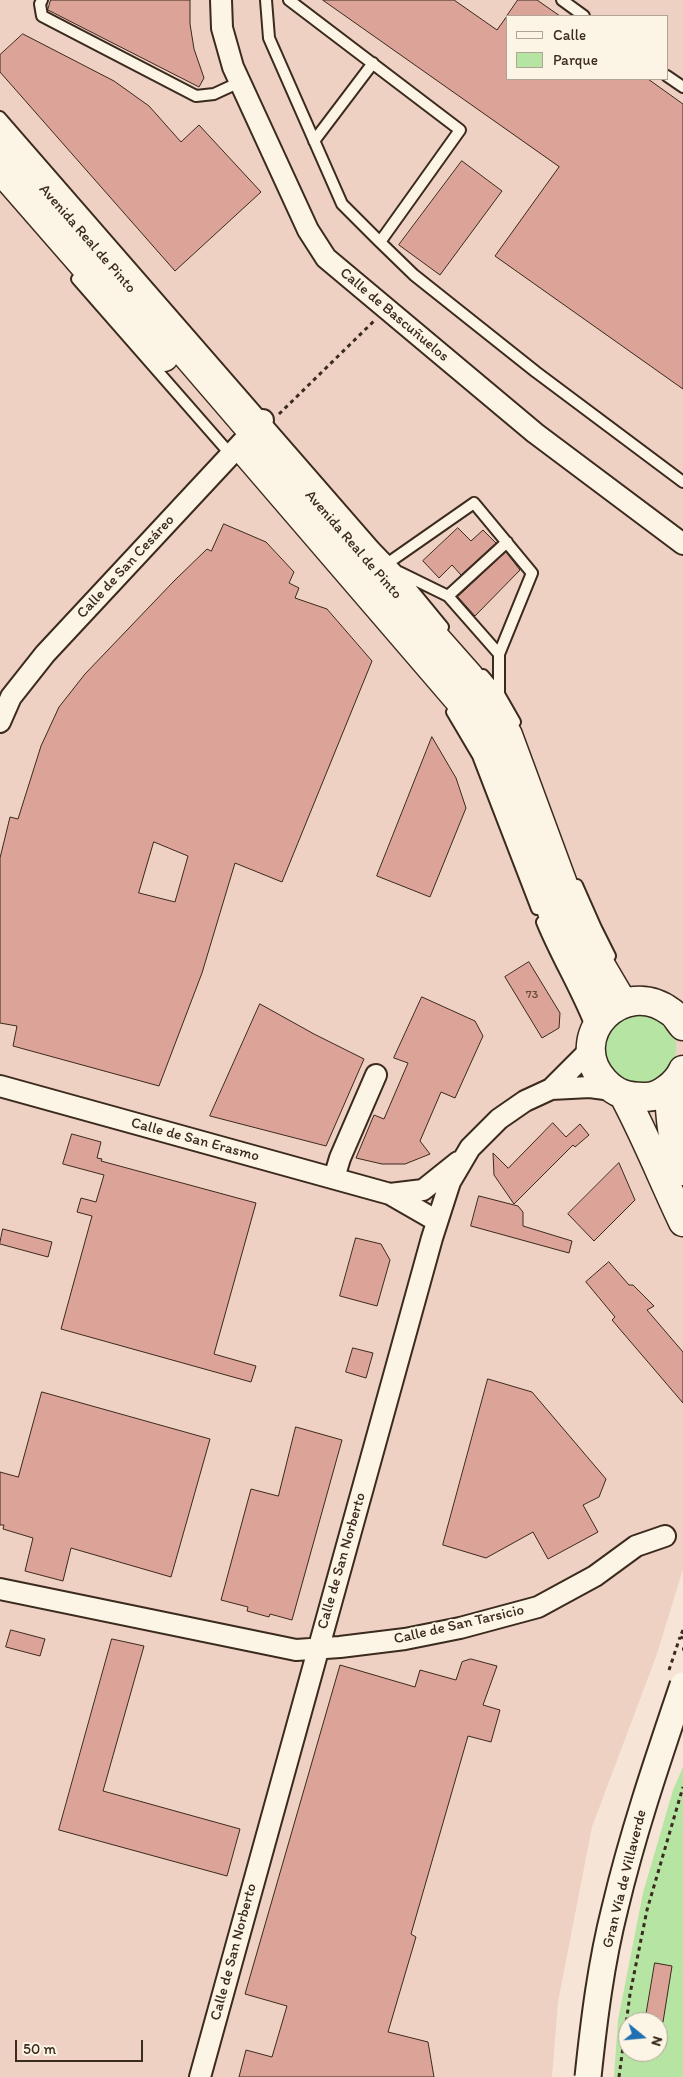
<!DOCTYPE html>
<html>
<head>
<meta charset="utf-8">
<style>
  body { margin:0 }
  #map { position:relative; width:683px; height:2077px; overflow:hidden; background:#f6e5d6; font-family:Itim,sans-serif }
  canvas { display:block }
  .legend { position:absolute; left:506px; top:15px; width:162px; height:65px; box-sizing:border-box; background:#fcf5e5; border:1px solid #afa495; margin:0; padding:6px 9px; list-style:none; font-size:15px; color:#3b2a1e }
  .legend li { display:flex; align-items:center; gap:10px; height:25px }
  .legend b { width:25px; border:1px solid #afa495 }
  .north { position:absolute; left:618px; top:2012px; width:50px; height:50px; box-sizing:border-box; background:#fcf5e5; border:1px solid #afa495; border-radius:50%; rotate:107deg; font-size:14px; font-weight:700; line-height:20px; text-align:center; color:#3b2a1e }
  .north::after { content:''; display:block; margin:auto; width:18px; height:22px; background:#1f6fb2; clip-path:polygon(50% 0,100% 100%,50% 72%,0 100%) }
  .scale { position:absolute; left:15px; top:2040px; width:128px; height:22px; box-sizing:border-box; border:2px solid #3b2a1e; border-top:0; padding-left:6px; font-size:15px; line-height:18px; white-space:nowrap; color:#3b2a1e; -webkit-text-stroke:4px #fcf5e5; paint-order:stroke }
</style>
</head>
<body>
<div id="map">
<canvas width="683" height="2077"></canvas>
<ul class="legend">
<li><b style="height:6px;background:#fcf5e5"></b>Calle</li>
<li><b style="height:14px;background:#b5e4a3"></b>Parque</li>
</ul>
<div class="north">N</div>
<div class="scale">50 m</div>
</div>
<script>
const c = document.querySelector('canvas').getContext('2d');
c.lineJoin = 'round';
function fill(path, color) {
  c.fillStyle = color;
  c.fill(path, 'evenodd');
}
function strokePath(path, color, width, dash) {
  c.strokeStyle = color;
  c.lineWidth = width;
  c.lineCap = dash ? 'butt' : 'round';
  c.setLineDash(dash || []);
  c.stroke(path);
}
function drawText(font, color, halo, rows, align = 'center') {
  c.font = font + ' Itim,sans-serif';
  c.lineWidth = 4;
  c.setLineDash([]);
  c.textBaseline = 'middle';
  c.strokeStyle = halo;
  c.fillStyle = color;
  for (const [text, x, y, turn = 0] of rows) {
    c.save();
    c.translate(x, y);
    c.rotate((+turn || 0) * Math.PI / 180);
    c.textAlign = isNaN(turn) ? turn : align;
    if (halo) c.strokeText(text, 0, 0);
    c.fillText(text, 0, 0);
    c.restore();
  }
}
fill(new Path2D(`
  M0,0H683V1569L657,1654L592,1827L558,2002L552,2077H0ZM507,16H667V79H507Z`), '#eed1c3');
fill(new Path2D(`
  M626,1011L660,1016C664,1022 672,1029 674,1036C679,1049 675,1067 664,1076C658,1081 649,1084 642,1087L610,1076L601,1033Z
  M683,1767V2077H614L618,2020L643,1893L673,1790ZM628,2022H658V2052H628Z`), '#b5e4a3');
const building = new Path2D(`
  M51,0H190V24L194,49L204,78L199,87L48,10Z
  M323,0H454L497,30L507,16V79H648L683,104V389L495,256L559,167Z
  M518,0H537L560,16H507Z
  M23,34L114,81L149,106L181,142L199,125L261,192L175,271L0,72V55Z
  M462,161L502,191L440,275L399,245Z
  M224,524L266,542L294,572L289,583L299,588L295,598L327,609L372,661L282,882L235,863L202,973L159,1086L13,1046L17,1026L0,1023V858L10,817L18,819L41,746L59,707L85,674L174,581L207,549L211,551ZM154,842L188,856L175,902L139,893Z
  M458,528L471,541L483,530L496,543L461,575L452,565L439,578L423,561Z
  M506,552L520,570L475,616L458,597Z
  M432,737L456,778L466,808L430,897L377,876Z
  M529,962L560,1013L559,1028L542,1038L505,977Z
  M422,997L475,1021L483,1036L455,1098L441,1092L420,1141L430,1154L405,1164H382L356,1158L374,1115L384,1119L408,1063L394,1058Z
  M260,1004L314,1034L364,1059L326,1146L210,1116Z
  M553,1123L566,1137L580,1124L589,1135L575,1147L573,1145L514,1204L494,1175L493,1153L508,1168Z
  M72,1134L101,1142L97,1158L102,1159L101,1161L256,1203L214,1354L256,1366L251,1382L61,1329L92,1216L77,1212L81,1198L96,1202L104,1175L63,1164Z
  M619,1163L635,1200L594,1241L568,1214Z
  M479,1196L518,1206L523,1212V1226L572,1241L569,1253L471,1226Z
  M3,1229L52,1242L48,1257L0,1244Z
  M356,1238L381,1244L390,1260L377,1306L340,1296Z
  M609,1262L629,1285H633L654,1306L647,1310L683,1352V1403L612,1320L615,1317L586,1282Z
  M353,1348L373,1353L366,1378L346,1372Z
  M488,1379L532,1392L606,1479L599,1497L583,1505L598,1532L548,1559L533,1532L486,1558L443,1545Z
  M42,1392L210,1439L171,1577L71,1548L63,1581L25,1571L33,1538L3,1529L4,1525H0V1472L18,1477Z
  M296,1427L342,1440L292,1620L270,1614L269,1617L247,1611L248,1607L221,1600L251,1489L278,1496Z
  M11,1630L45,1639L40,1656L6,1647Z
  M112,1639L144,1646L103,1791L240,1829L227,1876L59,1830Z
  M471,1659L497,1666L483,1705L500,1710L491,1742L468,1736L411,1934L416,1937L388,2032L428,2042L434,2077H239L246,2050L272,2057L287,2006L245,1994L340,1665L415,1687L420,1670L456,1680L462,1662Z
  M655,1963L672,1966L663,2022H645Z`);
fill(building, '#dca398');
strokePath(building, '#3b2a1e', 1);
const service = new Path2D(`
  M42,0L40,4L42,16L196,96L214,94L240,82
  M266,0L269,38L342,204L380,242
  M289,0L460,130L380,242L414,275L536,372L683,482
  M562,0L584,16
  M667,76L683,87
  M0,117L374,547L397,571L443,627
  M314,141L373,63
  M77,279L232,456
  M388,563L474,503L532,573L499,654V694
  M399,572L448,596L499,654
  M448,596L507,542
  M483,675L499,694L515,722
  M452,712L478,756L537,909
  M577,885L596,928L610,956
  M542,922C557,959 578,992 592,1029`);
const minor = new Path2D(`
  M221,0L222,28L233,67L308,230L326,258L535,433L683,544
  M0,722L11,697L45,654L263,420
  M0,1086L390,1194L437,1221
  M551,1089L590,1087L612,1090
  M334,1178L340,1158L376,1075
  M390,1194L423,1190L458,1162
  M0,1589L296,1650L340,1647L405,1639L460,1628L538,1607L595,1576L636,1546L665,1536
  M200,2077L432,1238L450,1182L470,1148L499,1119L525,1101L551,1089L590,1050`);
const secondary = new Path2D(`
  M0,138L252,431L469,676L508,735L580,930L623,1003
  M0,169L164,357
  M244,450L483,728L556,922L584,979L604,1015
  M683,1026C679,1022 676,1015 671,1012C623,975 564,1037 604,1081C616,1094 627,1097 644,1097C660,1098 677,1083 683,1070
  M669,1088C670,1117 672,1144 683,1171
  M624,1096C646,1137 663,1180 683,1222`);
strokePath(service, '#3b2a1e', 14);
strokePath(minor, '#3b2a1e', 24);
strokePath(secondary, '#3b2a1e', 31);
strokePath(new Path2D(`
  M279,414L375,320
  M683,1630L680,1637L683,1638
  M682,1649H683
  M669,1670L680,1637
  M619,2077L630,1994L647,1910L683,1787`), '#3b2a1e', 3, [4, 4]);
strokePath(service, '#fcf5e5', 10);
strokePath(minor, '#fcf5e5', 20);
strokePath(secondary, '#fcf5e5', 28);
const tertiaryBridge = new Path2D(`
  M588,2077C594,2020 601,1963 615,1908C633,1832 658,1759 683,1685`);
strokePath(tertiaryBridge, '#3b2a1e', 29, []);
strokePath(tertiaryBridge, '#fcf5e5', 25);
drawText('12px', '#63483c', null, [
  ["73",532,995]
]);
drawText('15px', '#3b2a1e', '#fcf5e5', [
  ["Avenida Real de Pinto",87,239,49],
  ["Calle de Bascuñuelos",394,315,40],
  ["Avenida Real de Pinto",353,545,49],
  ["Calle de San Cesáreo",126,567,-47],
  ["Calle de San Erasmo",195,1140,15],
  ["Calle de San Norberto",342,1561,-74],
  ["Calle de San Tarsicio",459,1625,-13],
  ["Gran Vía de Villaverde",625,1879,-76],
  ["Calle de San Norberto",234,1952,-75]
]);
</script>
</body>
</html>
